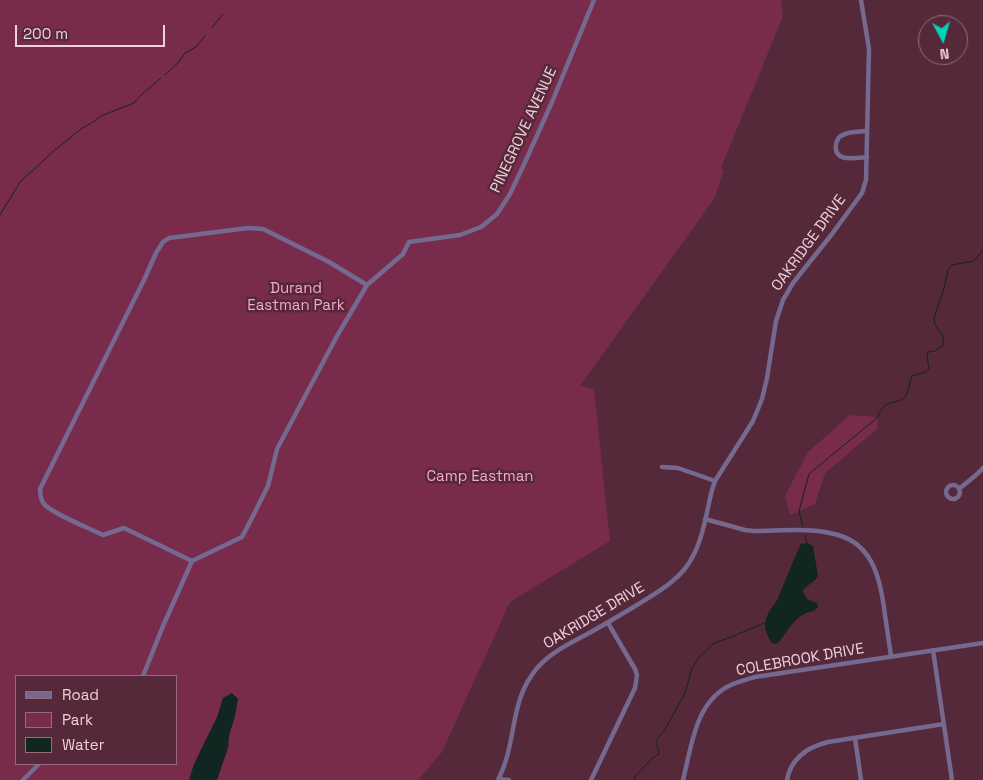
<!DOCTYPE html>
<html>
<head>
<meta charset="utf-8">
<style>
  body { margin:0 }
  #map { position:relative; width:983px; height:780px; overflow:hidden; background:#55293a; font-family:"Space Grotesk",sans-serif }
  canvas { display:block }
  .legend { position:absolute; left:15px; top:675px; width:162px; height:90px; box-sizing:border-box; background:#55293a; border:1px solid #926c7a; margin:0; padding:6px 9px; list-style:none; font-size:15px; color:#eed1da }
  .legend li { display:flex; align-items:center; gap:10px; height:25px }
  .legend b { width:25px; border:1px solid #926c7a }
  .north { position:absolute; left:918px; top:15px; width:50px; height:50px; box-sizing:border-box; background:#55293a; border:1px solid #926c7a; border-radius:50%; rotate:174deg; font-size:14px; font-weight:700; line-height:20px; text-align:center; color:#eed1da }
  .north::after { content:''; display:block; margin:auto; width:18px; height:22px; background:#00d5b7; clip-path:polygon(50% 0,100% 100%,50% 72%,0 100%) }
  .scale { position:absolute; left:15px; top:25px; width:150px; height:22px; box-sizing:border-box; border:2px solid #eed1da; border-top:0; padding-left:6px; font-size:15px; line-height:18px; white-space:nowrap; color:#eed1da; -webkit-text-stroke:4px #55293a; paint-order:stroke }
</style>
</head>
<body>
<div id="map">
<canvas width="983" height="780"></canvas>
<ul class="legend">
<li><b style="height:6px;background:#756990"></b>Road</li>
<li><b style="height:14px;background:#792b4c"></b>Park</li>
<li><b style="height:14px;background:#112521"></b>Water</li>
</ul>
<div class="north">N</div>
<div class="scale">200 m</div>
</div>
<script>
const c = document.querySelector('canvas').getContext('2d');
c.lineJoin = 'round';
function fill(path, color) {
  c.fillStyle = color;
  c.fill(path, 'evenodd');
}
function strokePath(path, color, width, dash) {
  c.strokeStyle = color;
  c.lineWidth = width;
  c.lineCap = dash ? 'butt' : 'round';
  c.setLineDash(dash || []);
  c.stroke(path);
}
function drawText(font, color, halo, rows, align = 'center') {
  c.font = font + ' "Space Grotesk",sans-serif';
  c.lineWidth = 5;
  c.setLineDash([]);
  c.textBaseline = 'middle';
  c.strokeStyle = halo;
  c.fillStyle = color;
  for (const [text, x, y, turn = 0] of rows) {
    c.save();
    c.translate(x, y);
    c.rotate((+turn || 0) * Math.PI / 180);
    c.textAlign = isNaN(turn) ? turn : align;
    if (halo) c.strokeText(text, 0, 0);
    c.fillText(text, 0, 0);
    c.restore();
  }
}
fill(new Path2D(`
  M0,0H781L783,16L721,168L724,170L714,199L580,386L594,389L610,541L510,602L442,752L418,780H0ZM16,676H176V764H16Z
  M850,415L878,417L877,429L825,473L815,504L790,515L785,496L808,452Z`), '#792b4c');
fill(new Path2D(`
  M807,543L813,546L818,576C815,582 808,584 803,590C804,598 809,600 817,603L818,607C812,613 810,611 804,614C794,619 786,633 779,642L776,644L772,643C768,637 764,629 765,622C767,612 774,606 778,598C786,580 792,562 801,544Z
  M232,693L238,699L235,716L229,736L228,748L217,780H189L194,764L217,717L223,698Z`), '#112521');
strokePath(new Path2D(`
  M212,28L223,14
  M165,75L179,62L185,53L196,47L205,36
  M0,215L20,182L56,149L81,129L93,122L101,116L134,103L142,94L161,78
  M803,527L799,511L809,474L878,417C882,406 884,404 895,402C897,401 901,400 903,399C909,394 909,382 912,376L926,372L929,368L927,356L928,352L935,351L943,345V336L935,325L934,318L943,292L948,270L952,265L974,261L983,250
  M805,535L807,543
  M634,780L635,777L652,758L659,754C659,749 656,746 656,741L664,731L685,693L692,668L700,656L714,643L731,637L764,623`), '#112521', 1);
strokePath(new Path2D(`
  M867,157C855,158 833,163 836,144C837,140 839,136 843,135C850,131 859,132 867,131
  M662,467L678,468L715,481
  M946 492a7 7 0 1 1 14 0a7 7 0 1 1-14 0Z
  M959,489L976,475L983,468
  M705,519L745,530L754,531C781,531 811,527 838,535C874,545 881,582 885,615C887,629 889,643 891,656
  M192,561L124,528L103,535C91,529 51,513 44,504C40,499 40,494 40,489L144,280L156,253L163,242L169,238L248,228L263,229L329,262L367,285
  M933,650L952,780
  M143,676L163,626L192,561L242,537L253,516L268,486L277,449L337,336L367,285L403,254L409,242L460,235L481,227L497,214L510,194L526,160L552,102L594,0
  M855,738L861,780
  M499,779L509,780
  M23,780L39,764
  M498,780C518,742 508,701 538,667C552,651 573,642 591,632C607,623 622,614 637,605C658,592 682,579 693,556C703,538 707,510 712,490L715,481L753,421L762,399L767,378L776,321L783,300L793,283L832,234L862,193L866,180L869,49L861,0
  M591,780L635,688L637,675L635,669L608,623
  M683,780C692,745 695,700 733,684C740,681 748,679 755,677L983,643
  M787,780C791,758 808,747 828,742L944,724`), '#756990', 4.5);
drawText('15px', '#eed1da', '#55293a', [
  ["PINEGROVE AVENUE",524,130,-65],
  ["OAKRIDGE DRIVE",809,243,-54],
  ["OAKRIDGE DRIVE",594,616,-31],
  ["COLEBROOK DRIVE",800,660,-10]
]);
drawText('15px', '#f8a8c3', '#55293a', [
  ["Durand",296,289],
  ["Eastman Park",296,306],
  ["Camp Eastman",480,477]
]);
</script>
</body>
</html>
